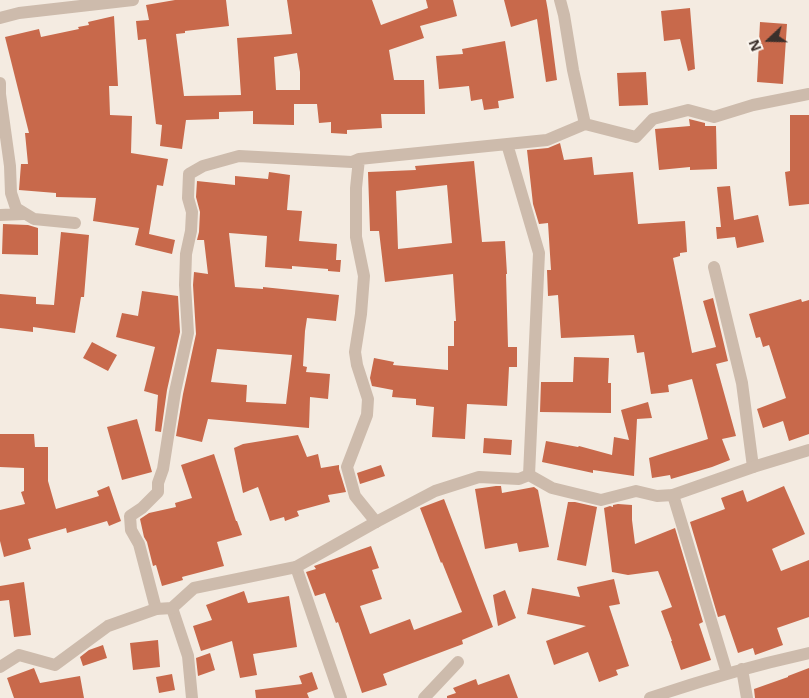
<!DOCTYPE html>
<html>
<head>
<meta charset="utf-8">
<style>
  body { margin:0 }
  #map { position:relative; width:809px; height:698px; overflow:hidden; background:#f4ebe1; font-family:"Open Sans",sans-serif }
  canvas { display:block }
  .north { position:absolute; left:744px; top:15px; width:50px; height:50px; -webkit-text-stroke:4px #fbf5ee; paint-order:stroke; rotate:249deg; font-size:14px; font-weight:700; line-height:20px; text-align:center; color:#3b302b }
  .north::after { content:''; display:block; margin:auto; width:18px; height:22px; background:#3b302b; clip-path:polygon(50% 0,100% 100%,50% 72%,0 100%) }
</style>
</head>
<body>
<div id="map">
<canvas width="809" height="698"></canvas>
<div class="north">N</div>
</div>
<script>
const c = document.querySelector('canvas').getContext('2d');
c.lineJoin = 'round';
function fill(path, color) {
  c.fillStyle = color;
  c.fill(path, 'evenodd');
}
function strokePath(path, color, width, dash) {
  c.strokeStyle = color;
  c.lineWidth = width;
  c.lineCap = dash ? 'butt' : 'round';
  c.setLineDash(dash || []);
  c.stroke(path);
}
fill(new Path2D(`
  M175,0H226L229,26L185,31V33L176,34L184,96L241,95L237,38L292,34L287,0H372L381,25L428,8L426,0H453L457,16L420,26L424,38L389,50L394,80H424L425,114H381L382,128L347,130V134L331,133V122L319,123L317,104H294V125L253,124V111L219,112V119L186,120L182,149L160,146L162,125L156,124L146,39L138,40L136,21L149,20L146,5ZM297,53L300,72V90H276L274,57Z
  M504,0H546L548,11L557,80L546,82L537,19L511,27Z
  M690,8L695,69L688,71L680,39L664,41L661,11Z
  M114,16L118,86H109L110,115L132,116L131,153L168,159L163,186L157,185L149,234L175,240L172,254L135,245L139,228L93,221L96,198L56,197V193L19,190L21,164H28L25,133H29L5,37L39,29L41,37L79,29L78,27L89,25L88,22Z
  M760,22L787,24L783,84L757,82Z
  M505,41L514,98L498,101L499,108L484,110L482,99L471,101L469,86L439,89L436,56L463,54L462,49Z
  M646,72L648,105L619,106L617,73Z
  M790,115H809V204L789,206L785,172L790,171Z
  M689,119L705,123V126H716L717,169L690,170V167L659,170L655,129L690,126Z
  M560,143L564,160L592,157L594,175L633,172L638,224L685,221L687,252L680,253V256L673,258L692,353L716,347L703,301L713,298L728,361L716,364L736,436L722,439L730,460L712,467L671,479L670,475L652,478L649,458L708,439L692,379L668,385L669,392L651,394L644,352L637,353L634,335L561,338L558,295L548,296L547,270H551L548,223L539,224L533,204L527,150L548,148Z
  M474,161L482,242L505,241L507,274H506L508,347H517V367H509L507,406L467,404L465,439L432,437L434,407L416,405V399L392,397L393,390L372,386L370,378L374,358L394,362L393,365L448,370V346H454V321H456L453,274L385,282L379,231H370L368,172L416,170L415,166ZM447,185L452,243L398,249L396,191Z
  M269,172L290,175L287,210L302,211L299,241L337,244L336,260H341L340,272L328,271V269L292,266V269L265,267L267,236L229,233L235,287L263,289V287L339,295L336,321L307,318L305,331L303,366L307,367L306,372L330,374L328,399L310,397L309,428L208,419L202,442L176,436L183,394L196,334L193,285L194,272L208,274L204,240H197L199,232L200,212L196,197L197,181L235,185V176L268,179ZM217,349L292,355L286,404L246,402L247,385L211,382Z
  M730,186L734,220L758,215L764,242L737,248L735,237L717,239L716,227H721L717,187Z
  M3,224L28,225L38,228V255L2,254Z
  M61,232L89,235L84,297H81L75,333L33,327V332L0,328V294L36,297V304L54,305Z
  M142,291L178,296L180,332L167,390L161,432L155,431L158,395L144,391L155,347L116,337L122,313L138,316Z
  M801,299L802,302L809,300V434L789,441L783,421L763,428L757,409L786,398L769,345L763,347L760,337L756,338L749,314Z
  M92,342L117,355L108,371L83,358Z
  M574,357L609,358L608,383H611V413L540,412L541,382H573Z
  M648,402L652,418L637,419L634,476L593,470V473L542,462L546,441L578,447L579,446L612,455L614,437L629,440L621,410Z
  M137,419L152,472L122,480L107,427Z
  M0,434H34L35,447H48V481L56,509L99,496L97,491L109,486L121,521L109,526L107,521L67,533L66,528L28,539L31,549L4,557L0,541V510L25,504L21,492L24,491V468L0,467Z
  M298,435L307,457L318,454L321,468L339,465V469L346,492L328,495L330,502L297,511L299,516L285,521L284,517L270,521L258,487L243,493L234,448L243,444Z
  M484,438L512,440L511,455L483,453Z
  M214,454L236,521H237L242,535L217,542L224,566L182,577L183,580L162,586L156,565L153,566L147,542L144,537L140,519L149,513L176,507L175,503L192,498L181,465Z
  M381,465L385,476L360,484L357,473Z
  M496,486H501L502,493L534,487L538,490L549,547L519,552L517,543L485,549L475,489Z
  M784,486L805,534L772,549L781,571L809,560V617L777,628L783,645L755,655L753,648L738,653L725,615L718,617L690,522L725,509L721,498L743,490L747,502Z
  M444,499L493,627L462,640L463,644L383,674L387,685L362,693L338,622L336,623L325,593L315,596L306,572L316,569L314,566L371,546L379,568L372,570L382,599L360,606L370,634L410,619L414,630L462,612L442,562L441,563L420,508Z
  M568,502H575L597,507L586,566L557,560Z
  M618,504L632,505V520L635,544L675,528L703,622L699,624L711,660L681,670L671,641H672L661,611L672,607L658,571L628,575L612,572L604,508L610,506L613,507V505Z
  M614,579L620,604L609,606L629,666L616,670L618,675L599,682L588,652L554,665L546,641L586,626L527,614L532,588L580,597L577,587Z
  M24,582L31,635L14,637L9,600L0,601V586Z
  M505,590L516,618L498,626L493,595Z
  M244,591L248,603L289,596L297,647L253,654L257,675L240,678L232,641L201,651L193,626L212,620L206,605Z
  M158,640L160,667L133,670L130,643Z
  M103,645L107,658L83,666L80,657L89,650Z
  M210,653L215,670L198,676L196,658Z
  M34,668L40,683L80,676L84,698H14L7,678Z
  M809,668V698H755L754,689L788,677V676Z
  M312,672L318,689L307,693L309,698H256L255,690L302,684L299,676Z
  M172,674L175,690L159,693L156,677Z
  M509,674L518,698H447V696L456,693L453,688L476,679L478,685Z`), '#c8694b');
strokePath(new Path2D(`
  M560,0L564,15L573,70L585,124
  M0,18L19,13L133,0
  M0,83V94L10,166L11,193L16,208L34,219L75,223
  M507,144L539,253L529,475
  M359,159L356,188V237L364,276L361,314L355,352L357,365L368,399L367,415L347,467L355,496L376,522
  M0,215L24,214
  M714,267L742,383L753,467
  M673,495L727,673
  M296,567L341,698
  M172,608L188,656L192,698
  M156,609L139,544L131,530L130,516L142,508L158,492V483L163,469L175,392L188,333L185,285L186,254L191,231L192,212L188,198L189,174L203,166L239,156L352,162L359,159L547,140L585,124L636,137L653,119L688,110L714,117L753,105L809,94
  M742,669L747,698
  M424,698L458,662
  M650,698C702,680 755,665 809,653`), '#cdbbac', 12);
strokePath(new Path2D(`
  M0,667L19,655L55,665L108,626L156,609L172,608L194,588L296,567L376,522L435,491L479,477L519,479L529,475L552,488L601,500L636,491L657,496L673,495L753,467L809,450`), '#cdbbac', 12);
</script>
</body>
</html>
